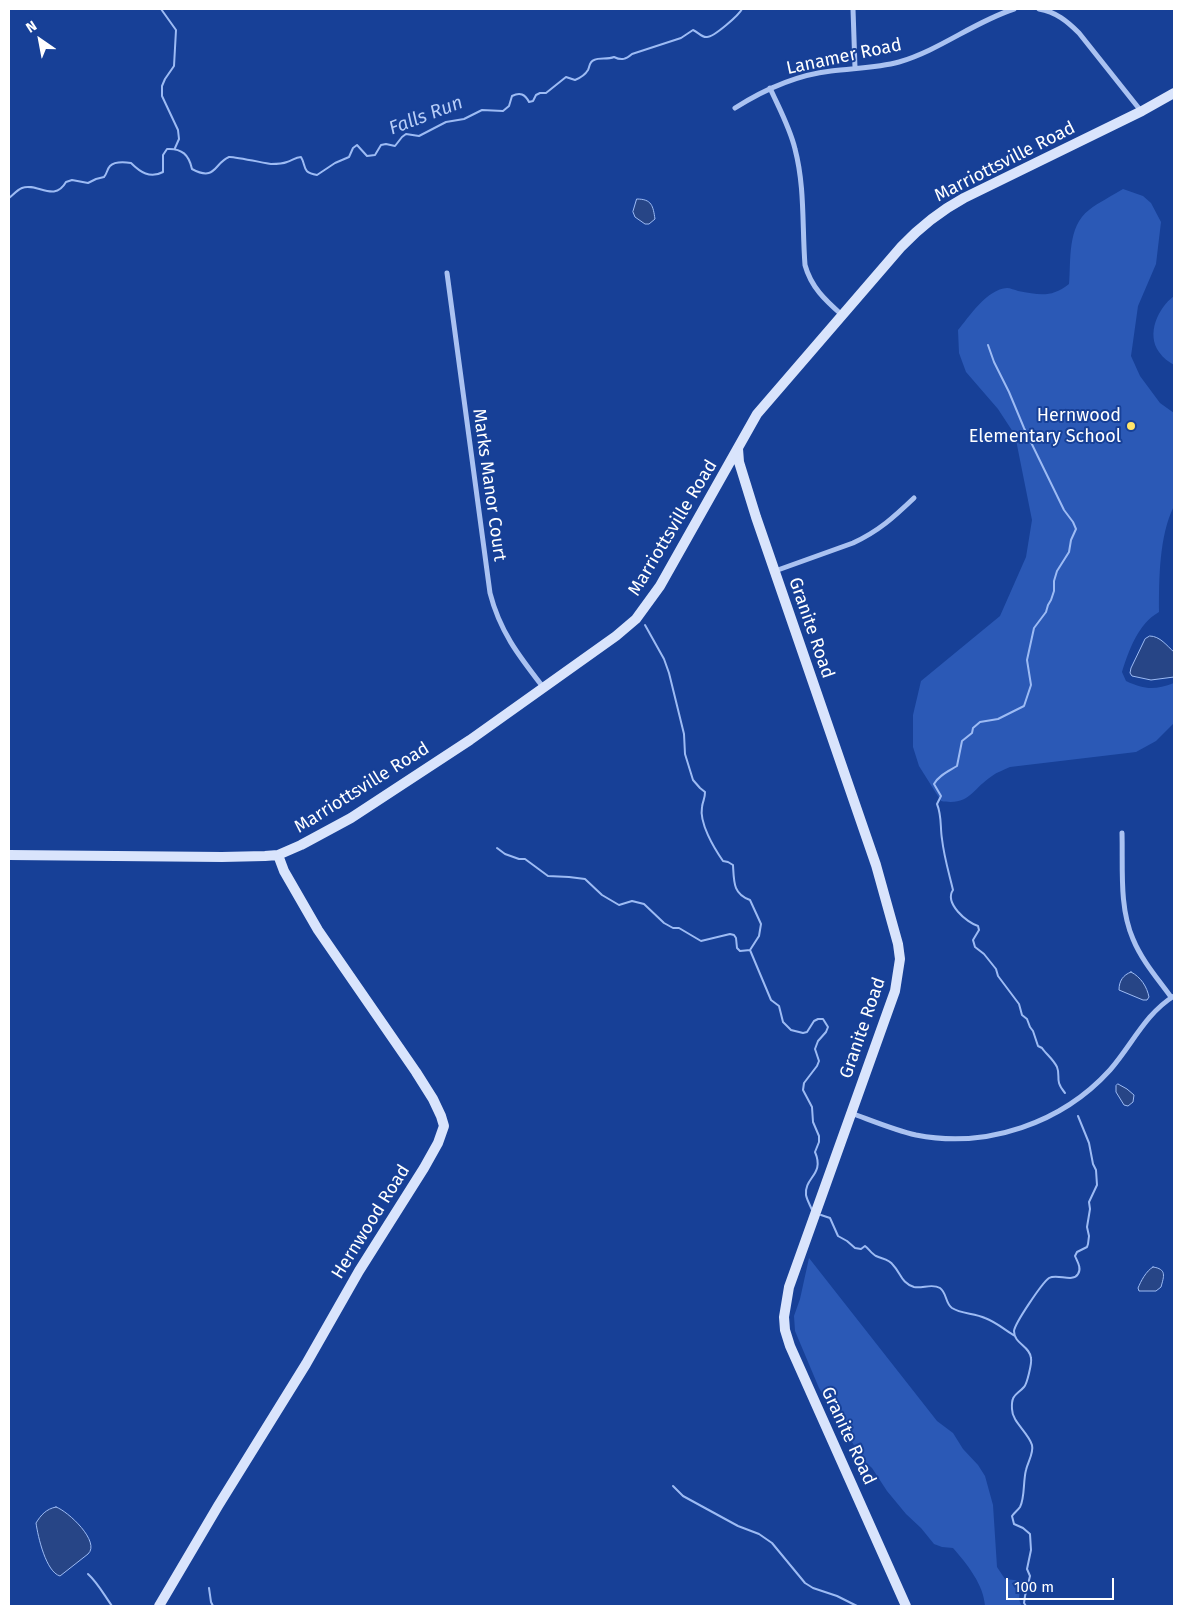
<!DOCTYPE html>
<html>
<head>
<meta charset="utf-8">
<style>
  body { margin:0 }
  #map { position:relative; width:1183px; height:1615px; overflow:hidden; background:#174097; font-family:"Fira Sans",sans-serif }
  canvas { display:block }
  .frame { position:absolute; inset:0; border:10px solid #fff; pointer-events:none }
  .north { position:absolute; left:15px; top:15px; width:50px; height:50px; -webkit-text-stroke:4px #174097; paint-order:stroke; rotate:327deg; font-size:14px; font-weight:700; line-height:20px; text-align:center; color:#fff }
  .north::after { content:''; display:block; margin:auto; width:18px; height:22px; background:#fff; clip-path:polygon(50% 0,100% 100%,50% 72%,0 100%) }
  .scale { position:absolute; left:1006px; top:1578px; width:108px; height:22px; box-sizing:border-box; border:2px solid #fff; border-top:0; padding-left:6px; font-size:15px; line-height:18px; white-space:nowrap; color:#fff; -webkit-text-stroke:4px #174097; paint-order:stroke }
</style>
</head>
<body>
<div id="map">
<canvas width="1183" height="1615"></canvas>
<div class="frame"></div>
<div class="north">N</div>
<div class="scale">100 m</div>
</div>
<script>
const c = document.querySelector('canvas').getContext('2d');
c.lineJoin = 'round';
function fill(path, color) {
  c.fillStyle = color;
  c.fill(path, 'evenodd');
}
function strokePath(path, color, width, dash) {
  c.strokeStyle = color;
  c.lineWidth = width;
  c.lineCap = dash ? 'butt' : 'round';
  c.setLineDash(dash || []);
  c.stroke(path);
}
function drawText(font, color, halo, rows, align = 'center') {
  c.font = font + ' "Fira Sans",sans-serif';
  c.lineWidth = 4;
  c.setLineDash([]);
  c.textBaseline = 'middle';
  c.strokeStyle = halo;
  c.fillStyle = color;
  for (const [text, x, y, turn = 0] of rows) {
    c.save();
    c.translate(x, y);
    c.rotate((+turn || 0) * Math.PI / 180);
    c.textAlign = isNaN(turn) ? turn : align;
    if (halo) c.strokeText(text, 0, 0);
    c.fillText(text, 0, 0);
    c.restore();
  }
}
fill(new Path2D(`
  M1123,189L1143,196L1151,203L1161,222L1156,264L1138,306L1131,356L1140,376L1160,403L1174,413V506C1159,536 1159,579 1159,612C1138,624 1129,650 1122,672L1126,681C1145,690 1155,690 1174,683V723L1156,741L1136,752L1010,767C1004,770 997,772 992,776C972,789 970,806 941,801L919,766L913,747V715L921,681L1000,616L1026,557L1032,520L1015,435L998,409L966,372L959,353L958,330C969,317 987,289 1007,288C1010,288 1015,290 1018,291C1040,295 1051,298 1069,284C1071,260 1067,227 1089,210C1099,202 1112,196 1123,189Z
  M1174,296V365C1169,362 1163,358 1159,352C1146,334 1158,308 1174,296Z
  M809,1258L937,1421L953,1433L963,1449L978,1465L985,1476L993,1505L997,1567L1005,1579L1023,1581C1021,1591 1016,1597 1022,1606H985C984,1585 967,1564 953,1548L942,1547L934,1544L921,1528L906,1514L887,1491L872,1468L863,1460L819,1388L795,1331L794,1316L800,1299Z`), '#2b59b6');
const water = new Path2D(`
  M637,199C652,199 653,206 655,219L649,224H645L635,217L633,212Z
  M1150,636C1160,636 1167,646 1174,652V677L1151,680L1132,676L1130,673L1131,668L1145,639Z
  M1131,972C1141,977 1147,987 1149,997L1147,1000H1143L1119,990C1119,981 1123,975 1131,972Z
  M1118,1084L1127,1089L1134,1095L1133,1102L1128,1106L1124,1105L1116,1092V1086Z
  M1153,1267C1167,1269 1164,1276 1161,1287L1156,1291H1139L1138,1288C1141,1281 1146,1271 1153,1267Z
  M56,1507C68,1511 101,1542 88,1554L60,1576C46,1572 38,1537 36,1523C41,1515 46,1509 56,1507Z`);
fill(water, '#274586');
strokePath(water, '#9dbbf4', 1);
strokePath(new Path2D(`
  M161,9L176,30L174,66L165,79L162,86V96L178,130L179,139L175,148
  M9,198C13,195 17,190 22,188C37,182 54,203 66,182L72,180L88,183L96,179L104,177C107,174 107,169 110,166C115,161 124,162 131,163C140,172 150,179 163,172V155L167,149C182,148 189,155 192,169C216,182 214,163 229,157C232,156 264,163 271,164C276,164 282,164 287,162C292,161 295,157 301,157C307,167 301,172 317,175L335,163L349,157L353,148L357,145L367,156L375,155L381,145L386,144L395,146L402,137L406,134L419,136L446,122L464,119L482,110L503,111L509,106L512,96C520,92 525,94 529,102L533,101L536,95L540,93H546L566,77L575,80C580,78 585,75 588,70C590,66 589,62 594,60C600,57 607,60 614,57C622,61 626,59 632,54L681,38L693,30C698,32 702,38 707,37C714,37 739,15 742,9
  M988,345L994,362L1009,392L1024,428L1064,510L1073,522L1076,529L1071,540L1069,552L1057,571L1054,581V591L1051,600L1048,605L1046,612L1034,628L1027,660L1031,685L1024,706L998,719L980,722L973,728L972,733L962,741L957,766C949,771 939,775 934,784L941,796L937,804C942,816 940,827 942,839C944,857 949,873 953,890C944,903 967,923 978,926L979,930L973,940L975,947L984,954L996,969L998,976L1019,1004L1022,1015L1027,1019L1030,1027L1033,1031L1038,1046L1042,1048C1046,1054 1053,1059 1057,1067C1061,1077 1054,1080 1065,1093
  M645,625L664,659L669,673L684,734L685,754L693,780L700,788L705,792C705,799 703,800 702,807C699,823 714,848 723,861L728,862L733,865C734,882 733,894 750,900L761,924L759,936L750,950L771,1000L779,1006L783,1022L791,1030L803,1033L807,1032L814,1021L818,1019H823L828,1027L826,1032L818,1041L815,1049L819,1061L817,1066L804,1083L803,1090L812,1107L813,1122L819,1136V1142L815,1152C825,1175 804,1177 806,1195C807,1200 810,1205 812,1210
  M497,848L505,854L519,859H525L548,876L569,877L585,879L602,895L619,905L632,901L644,904L664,923L673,928H679L701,941L730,934L734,935L736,938L737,948L740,951L750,950
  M821,1215L830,1218L838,1236L847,1241L855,1248L861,1249L865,1246C869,1249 872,1254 876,1256C882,1259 889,1259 893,1265C901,1273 901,1283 914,1287C922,1289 932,1283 940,1288C947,1293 945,1303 952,1308C961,1314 975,1313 985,1318C996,1322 1005,1330 1015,1336
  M673,1486L683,1496L738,1526L759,1534L772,1543L805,1583L813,1588L837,1596L857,1606
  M88,1574C98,1583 104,1595 112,1606
  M209,1588L211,1602L213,1606
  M1026,1606L1024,1603L1025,1596L1030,1576L1027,1569L1031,1550L1030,1534L1023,1528L1014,1524L1012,1516C1014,1513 1018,1510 1020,1507C1025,1498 1023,1481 1026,1470C1028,1461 1034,1453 1032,1445C1028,1432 1012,1422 1012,1409C1011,1394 1017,1395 1024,1387C1027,1384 1032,1363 1031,1358C1030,1346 1014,1344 1014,1331C1015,1323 1042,1283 1049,1278C1057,1273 1073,1283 1078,1274C1082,1268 1077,1261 1075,1256L1077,1252L1087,1247L1088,1244L1089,1236L1087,1227L1090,1209L1089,1202L1097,1185L1096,1170L1093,1164L1089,1143L1078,1116`), '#9dbbf4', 2);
strokePath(new Path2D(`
  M853,9L855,68
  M1039,9C1056,12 1067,21 1079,33L1141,111
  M770,88C779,108 790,128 795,149C805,187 802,226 805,265C811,287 825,300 842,315
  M735,108C765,89 796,75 831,71C854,68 877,68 899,62C940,50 974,22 1014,9
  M447,273L490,593C500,632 519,656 543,687
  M775,571L853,543C879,531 894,517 914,498
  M1122,833C1123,868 1119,907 1133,939C1142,961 1158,979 1171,997
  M851,1113C873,1121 894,1130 916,1135C987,1149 1062,1123 1110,1070C1132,1045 1145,1014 1174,996`), '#aac2f1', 5);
strokePath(new Path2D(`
  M738,449L739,462L756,517L876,865L898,944L900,959L895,991L789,1287L784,1317L785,1330L790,1346L906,1606
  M9,855L222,857L265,856L278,855L301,845L351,818L470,740L616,636L636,619L660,586L757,414L901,247C920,227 940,211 964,198L1142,111L1174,93
  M159,1606L218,1506L306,1364L359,1271L424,1168L438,1143L444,1126L441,1116L433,1099L416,1072L318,930L284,871L278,855`), '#d9e4fc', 10);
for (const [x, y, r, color] of [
  [1131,426,5,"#ffe56a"]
]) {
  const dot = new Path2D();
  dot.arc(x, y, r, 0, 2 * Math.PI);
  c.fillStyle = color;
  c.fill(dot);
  strokePath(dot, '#174097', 2);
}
drawText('18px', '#fff', '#174097', [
  ["Lanamer Road",844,57,-12],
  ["Marriottsville Road",1005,162,-27],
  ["Marks Manor Court",489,485,82],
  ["Marriottsville Road",673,528,-59],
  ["Granite Road",811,628,71],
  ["Marriottsville Road",362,788,-32],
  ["Granite Road",863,1028,-71],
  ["Hernwood Road",371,1222,-58],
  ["Granite Road",848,1436,65]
]);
drawText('18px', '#fff', '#174097', [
  ["Hernwood",1121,416],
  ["Elementary School",1121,437]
], 'right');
drawText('italic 19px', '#b7cdf8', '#174097', [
  ["Falls Run",426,116,-21]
]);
</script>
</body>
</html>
